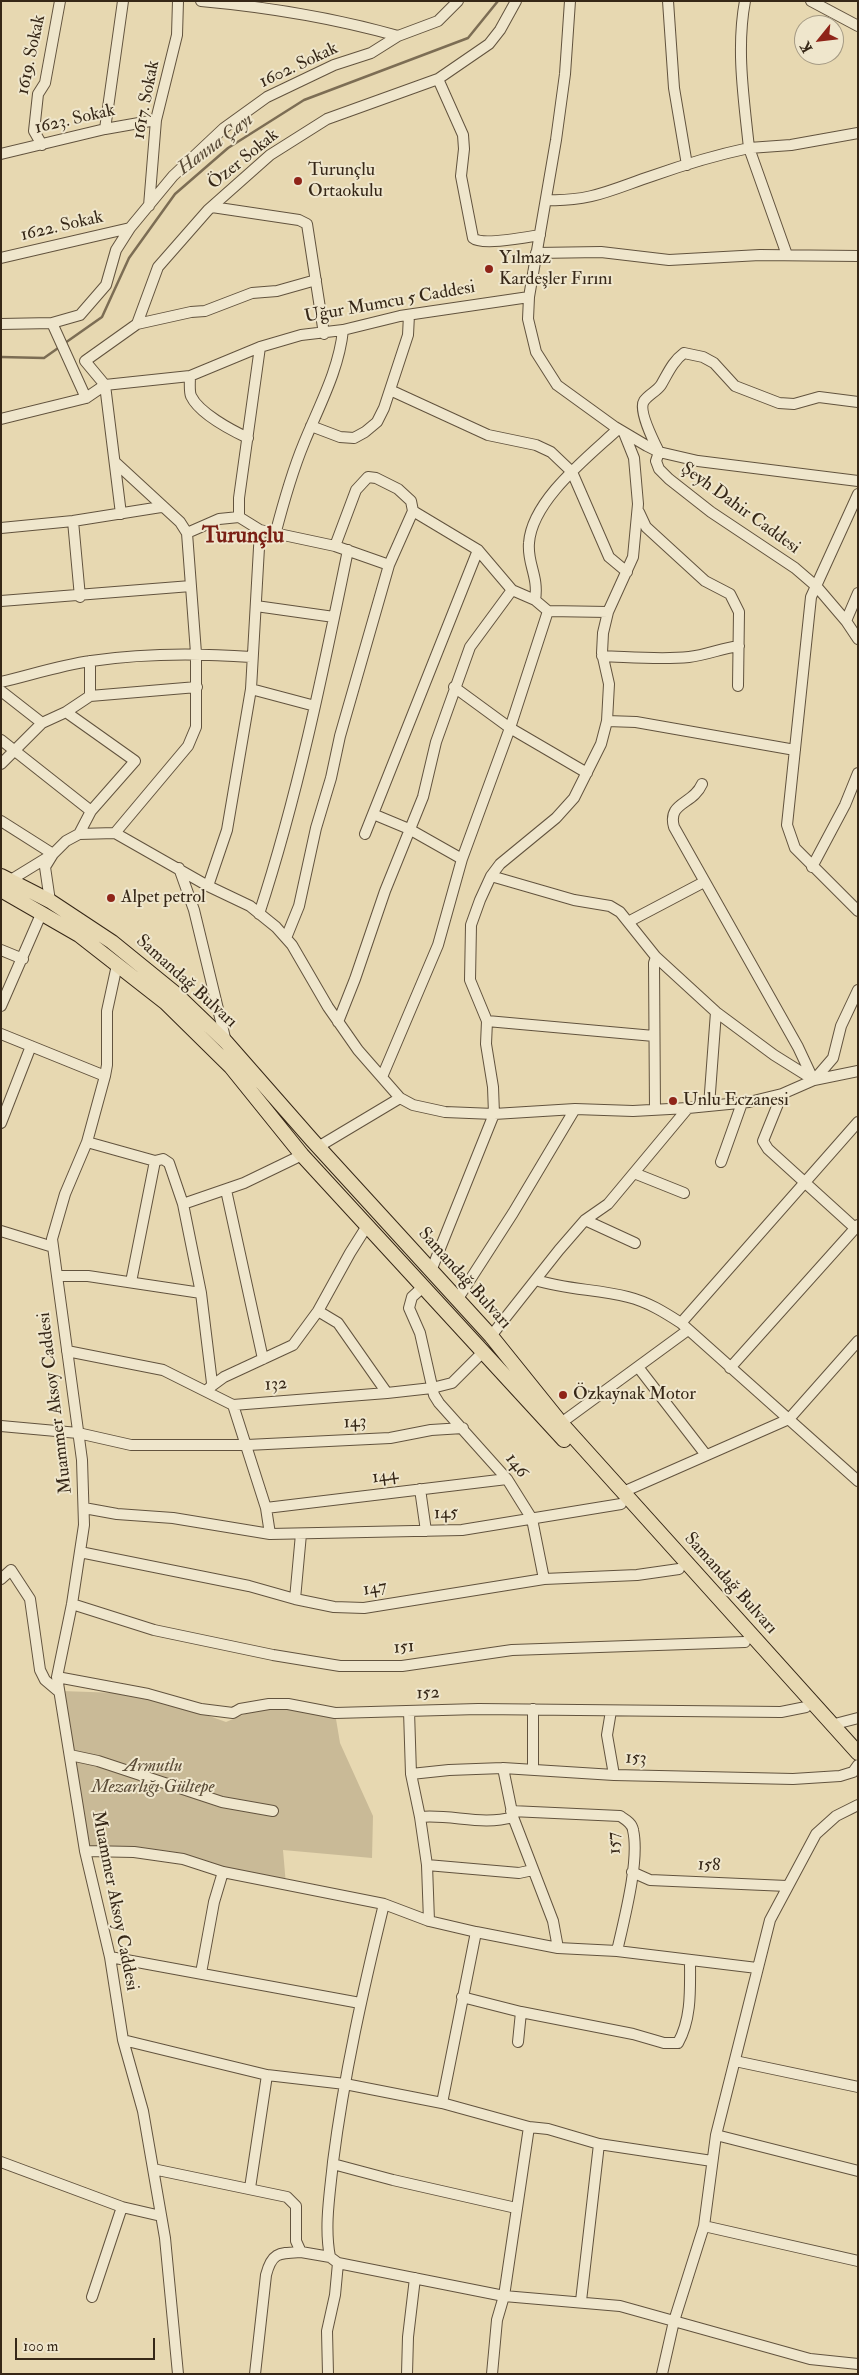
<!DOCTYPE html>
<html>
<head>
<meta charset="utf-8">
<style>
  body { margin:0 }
  #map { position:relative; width:859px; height:2375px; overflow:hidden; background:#e7d8b1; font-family:"IM FELL Double Pica",serif }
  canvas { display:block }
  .frame { position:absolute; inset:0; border:2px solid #362717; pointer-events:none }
  .north { position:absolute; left:794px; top:15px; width:50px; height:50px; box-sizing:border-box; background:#efe6cc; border:1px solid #a59a84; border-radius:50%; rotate:241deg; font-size:14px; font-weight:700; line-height:20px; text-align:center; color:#362717 }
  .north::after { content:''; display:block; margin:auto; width:18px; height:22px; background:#8f2418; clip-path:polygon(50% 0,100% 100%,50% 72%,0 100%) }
  .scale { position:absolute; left:15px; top:2338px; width:140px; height:22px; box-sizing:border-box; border:2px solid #362717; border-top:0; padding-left:6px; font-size:15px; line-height:18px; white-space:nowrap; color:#362717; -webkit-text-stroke:4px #efe6cc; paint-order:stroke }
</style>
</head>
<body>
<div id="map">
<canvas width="859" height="2375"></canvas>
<div class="frame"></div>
<div class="north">K</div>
<div class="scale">100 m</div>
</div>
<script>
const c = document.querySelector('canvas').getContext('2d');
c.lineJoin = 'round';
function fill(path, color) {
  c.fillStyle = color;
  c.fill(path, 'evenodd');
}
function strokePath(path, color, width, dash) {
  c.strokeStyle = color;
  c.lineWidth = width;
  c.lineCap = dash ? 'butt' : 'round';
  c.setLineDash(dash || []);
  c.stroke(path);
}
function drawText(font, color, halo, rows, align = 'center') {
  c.font = font + ' "IM FELL Double Pica",serif';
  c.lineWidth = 4;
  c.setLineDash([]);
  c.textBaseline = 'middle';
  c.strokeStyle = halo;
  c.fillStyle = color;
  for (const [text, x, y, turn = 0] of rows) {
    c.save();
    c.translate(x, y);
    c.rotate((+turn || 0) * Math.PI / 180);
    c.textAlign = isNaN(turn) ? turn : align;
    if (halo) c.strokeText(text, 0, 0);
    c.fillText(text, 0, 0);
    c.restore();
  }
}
fill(new Path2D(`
  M61,1691L148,1694L226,1722L269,1704L335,1713L340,1743L373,1816L372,1858L283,1850L286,1885L183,1859L85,1851Z`), '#c9ba97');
strokePath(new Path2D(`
  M65,343L102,317L129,258L175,194L228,148L304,100L468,38L498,1
  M1,357L44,358L61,346`), '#7c6d54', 2.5);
const minor = new Path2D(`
  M201,1C267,7 334,18 398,36
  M570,1L565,74L556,140L529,297L528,319L536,352L557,385L615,427L647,446L659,452L698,461L858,481
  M668,1L674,88L687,165
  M811,1L858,26
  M438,79L463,135L464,149L461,176L473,238C482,246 527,237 540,235
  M105,129L123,1
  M42,145L34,131L38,94L45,83L60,1
  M1,154L105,129L156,120
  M547,200C590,202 613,189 652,176C683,165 716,155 749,148C744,100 736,49 745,1
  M149,206L156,120L177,35L178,1
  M212,207L299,220L307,224L324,334
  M536,253L601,252L669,260L760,255L858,256
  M787,255L749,148L791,145L858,133
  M1,258L130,228
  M52,323L86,398
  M1,324L52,323L80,315L106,285L116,250L130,228L173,176L224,128L267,97L334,65L371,53L398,36L438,21L458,1
  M137,324L191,312L205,311L252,293L277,291L316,280
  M260,347L239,498V517L260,530L335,546L389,565
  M190,376C190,381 189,391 191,396C199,413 231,430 248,438
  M390,390L488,435L536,445L551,452L572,472L609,557L627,572
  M1,419L86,398L105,385L190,376L260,347L301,335L343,330L400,316L529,297
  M311,426L340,437L354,438L365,432L377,422L384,408L408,335L409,315
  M659,452C654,442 638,410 644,401C649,394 656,392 661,385C668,373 673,361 684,353L703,357L714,363L735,386L779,403L794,404L819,397L858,402
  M659,452L656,461L659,469L669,479L711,512L795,568L817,587L846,621L858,639
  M116,463L180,522L187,533L219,519L239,517
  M858,494L811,597L787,825L795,848L858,911
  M413,511L478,550L512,590L535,600L548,611L608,612
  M639,512L646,527L705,581L730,594L739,612L738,686
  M121,514L105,385L85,361L137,324L158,267L208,210L270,155L327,119L438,79L489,44L500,30L516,1
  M73,521L80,597
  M1,528L73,521L161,507
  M275,535C283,504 292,472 304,443C319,406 339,370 343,330
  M535,600C539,576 527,564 529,543C532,500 588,457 618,429
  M1,601L191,586
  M256,606L334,617
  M846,621L858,593
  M602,656C631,657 661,660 689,657C707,655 722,648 739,646
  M1,682C31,675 61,665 91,661C144,653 197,653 251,657
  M454,687L510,728L587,773
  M251,689L315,706
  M1,691L42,723
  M90,696V661
  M66,712L135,761L91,811L79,834
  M607,721L636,722L795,750
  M1,740L91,811
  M1,764L42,723L66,712L90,696L197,687
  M702,784C693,805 667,802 674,827L798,1047L813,1079
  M373,814L409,829L462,859
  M1,821L53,854L9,881
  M115,833L188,746L196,727V653L187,533
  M365,834L478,550
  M812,867L845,805L858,773
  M179,868L194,910L226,1042
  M491,876L574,900L610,906L620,912L656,957L716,1012L774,1055L814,1080
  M208,886L227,830L251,689L260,530
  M50,901L45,867L53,854L66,841L79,834L115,833L208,886L250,906L276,927L292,945L328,1007L358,1050L400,1098L413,1105L445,1112L494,1114L575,1109L633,1111L688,1108L749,1102L782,1094L814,1080L858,1071
  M259,914C298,795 323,672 348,550
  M628,922L704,882
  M286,938L299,906L316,828L331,778L340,736L389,565L413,511L411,501L398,489L376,478L368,477L356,490L335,546
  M1,950L23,959
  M117,965L107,1011V1065L105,1076L87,1142L65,1194L52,1239L82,1460L84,1525L72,1604L57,1677L85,1851L110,1957L123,2040L143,2111L165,2238L178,2374
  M1,1006L42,912
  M487,1021L654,1036
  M338,1022L355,979L385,891L423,797L436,742L470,647L512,590
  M1,1034L105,1076
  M382,1077L438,945L462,859L510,728L548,611
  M814,1080L833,1058L841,1026L858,990
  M782,1094L763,1141L768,1149L855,1228
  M709,1106L716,1012
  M655,1110L654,963L656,957
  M1,1123L31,1046
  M87,1142L155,1161L131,1282
  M318,1147L400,1098
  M155,1161L163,1159L169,1163L183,1204
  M721,1162L742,1103
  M634,1173L684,1193
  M226,1190L263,1359
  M585,1220L635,1243
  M1,1231L53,1247
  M431,1271L494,1114L493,1087L486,1044L487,1021L470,980L471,925L480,900L491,876L500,864L556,818L574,798L601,744L607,721L609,684L602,653L603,633L608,612L633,557L638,504L634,458L624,433
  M57,1276H88L201,1293
  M536,1280C566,1290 598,1289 628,1297C648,1302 664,1312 681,1323L858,1481
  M424,1286L412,1297L409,1308L420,1333L434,1395L439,1403L507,1479L532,1519L544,1579
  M457,1300L513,1213L575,1109
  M318,1311L338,1323L387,1393
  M681,1323L858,1122
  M491,1336L559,1250L585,1220L608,1204L688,1108
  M67,1351L163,1370L233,1405L387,1393L432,1388L452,1383L483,1352
  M638,1367L706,1455
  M730,1368L858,1225
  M212,1383L201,1293L183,1204L244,1183L302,1155
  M209,1388L224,1377L293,1345L318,1311L350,1253L367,1226
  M561,1423L688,1330
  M1,1426L78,1433L131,1445H247L390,1438L431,1430L463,1428
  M420,1489L426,1531
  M623,1492L789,1419L858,1341
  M84,1508L117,1514L173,1518L270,1534L266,1508L233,1405
  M266,1508L507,1479
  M270,1534L462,1530L621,1504
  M80,1552L249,1586L295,1599L334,1607L364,1608L544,1579L637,1575L679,1569
  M1,1579L11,1570L30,1599L40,1670L45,1680L58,1691
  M295,1599L301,1534
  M72,1604L154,1630L273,1655L340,1666H402L512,1650L745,1642
  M57,1677L148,1694L201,1709L233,1713L240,1709L269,1704H288L335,1713L478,1709L781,1712L806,1707
  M409,1711L411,1774L420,1817L427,1865L429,1921
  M611,1711L607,1735L614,1775
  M831,1725L858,1718
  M70,1755L98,1761L222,1802L273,1811
  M503,1768L513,1817L553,1921L558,1948
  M533,1770V1709
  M411,1774L449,1770L503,1768L614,1775L793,1779L840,1776L853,1772L858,1765
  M511,1811L620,1816C626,1820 632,1823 633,1830C640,1860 624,1920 617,1951
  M420,1817C452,1814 482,1826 513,1817
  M85,1851L134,1852L183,1859L223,1872L384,1904L429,1921L476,1932L558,1948L617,1951L757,1968
  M427,1865L519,1873L533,1870
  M632,1872L650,1880L787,1886
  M110,1957L360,2003
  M201,1973L214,1902L223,1872
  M462,1997L521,2012L518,2042
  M521,2012L633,2034L664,2043H678C692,2018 690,1988 690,1960
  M123,2040L267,2075L345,2084L442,2103L529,2127L548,2129L599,2144L712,2161
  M735,2061L858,2087
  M442,2103L476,1932
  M716,2135L858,2171
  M1,2162L122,2207L161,2216
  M333,2164L393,2180L516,2208
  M153,2169L287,2197L296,2206V2241L301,2252L330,2257L338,2263L504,2296L620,2306L810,2359L858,2364
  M250,2188L267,2075
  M704,2226L858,2261
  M330,2257C324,2226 330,2193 333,2162C344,2075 363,1990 384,1904
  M92,2297L122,2207
  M581,2301L599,2144
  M255,2374L266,2275C272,2252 279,2253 301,2252
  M328,2374L327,2331L335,2295L338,2263
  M407,2374L408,2337L415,2278
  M492,2374L497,2320L504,2296L529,2127
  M662,2374L674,2321L704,2226L716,2135L770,1920L816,1834L836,1816L858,1805`);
const highway = new Path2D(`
  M1,876L50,901L112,942L176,994L226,1042L312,1140L491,1336L561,1423L858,1753
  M1,890L79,935L166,1003L231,1067L302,1155L564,1440`);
strokePath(minor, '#62533e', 12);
strokePath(highway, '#362717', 16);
strokePath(minor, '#efe6cc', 10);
strokePath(highway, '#e7d8b1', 14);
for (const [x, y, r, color] of [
  [298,181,5,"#8f2418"],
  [489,269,5,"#8f2418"],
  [111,898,5,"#8f2418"],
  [673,1101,5,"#8f2418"],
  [563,1395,5,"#8f2418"]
]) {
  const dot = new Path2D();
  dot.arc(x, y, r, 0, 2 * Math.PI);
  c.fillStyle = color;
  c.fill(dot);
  strokePath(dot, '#efe6cc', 2);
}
drawText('18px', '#362717', '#efe6cc', [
  ["1619. Sokak",32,55,-78],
  ["1602. Sokak",299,66,-25],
  ["1617. Sokak",147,100,-79],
  ["1623. Sokak",75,120,-13],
  ["Özer Sokak",244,160,-39],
  ["1622. Sokak",62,227,-13],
  ["Uğur Mumcu 5 Caddesi",390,303,-10],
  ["Şeyh Dahir Caddesi",740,509,36],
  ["Samandağ Bulvarı",186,982,42],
  ["Samandağ Bulvarı",464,1279,48],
  ["132",276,1385,-4],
  ["Muammer Aksoy Caddesi",56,1403,-97],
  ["143",355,1423,-3],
  ["146",516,1466,53],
  ["144",385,1477,-8],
  ["145",446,1514,-2],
  ["Samandağ Bulvarı",730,1584,48],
  ["147",375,1589,-9],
  ["151",404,1648,-5],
  ["152",428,1694,-2],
  ["153",636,1759,2],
  ["157",615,1843,-95],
  ["158",709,1866,3],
  ["Muammer Aksoy Caddesi",114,1901,79]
]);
drawText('18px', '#362717', '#efe6cc', [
  ["Turunçlu",308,171],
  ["Ortaokulu",308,192],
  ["Yılmaz",499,259],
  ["Kardeşler Fırını",499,280],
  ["Alpet petrol",121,898],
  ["Unlu Eczanesi",683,1101],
  ["Özkaynak Motor",573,1395]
], 'left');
drawText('italic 18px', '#5b4c37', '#efe6cc', [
  ["Armutlu",153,1767],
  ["Mezarlığı Gültepe",153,1788]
]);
drawText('italic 19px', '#594a36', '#efe6cc', [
  ["Hanna Çayı",216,145,-37]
]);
drawText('bold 22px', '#7a1f14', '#efe6cc', [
  ["Turunçlu",243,537]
]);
</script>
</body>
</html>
